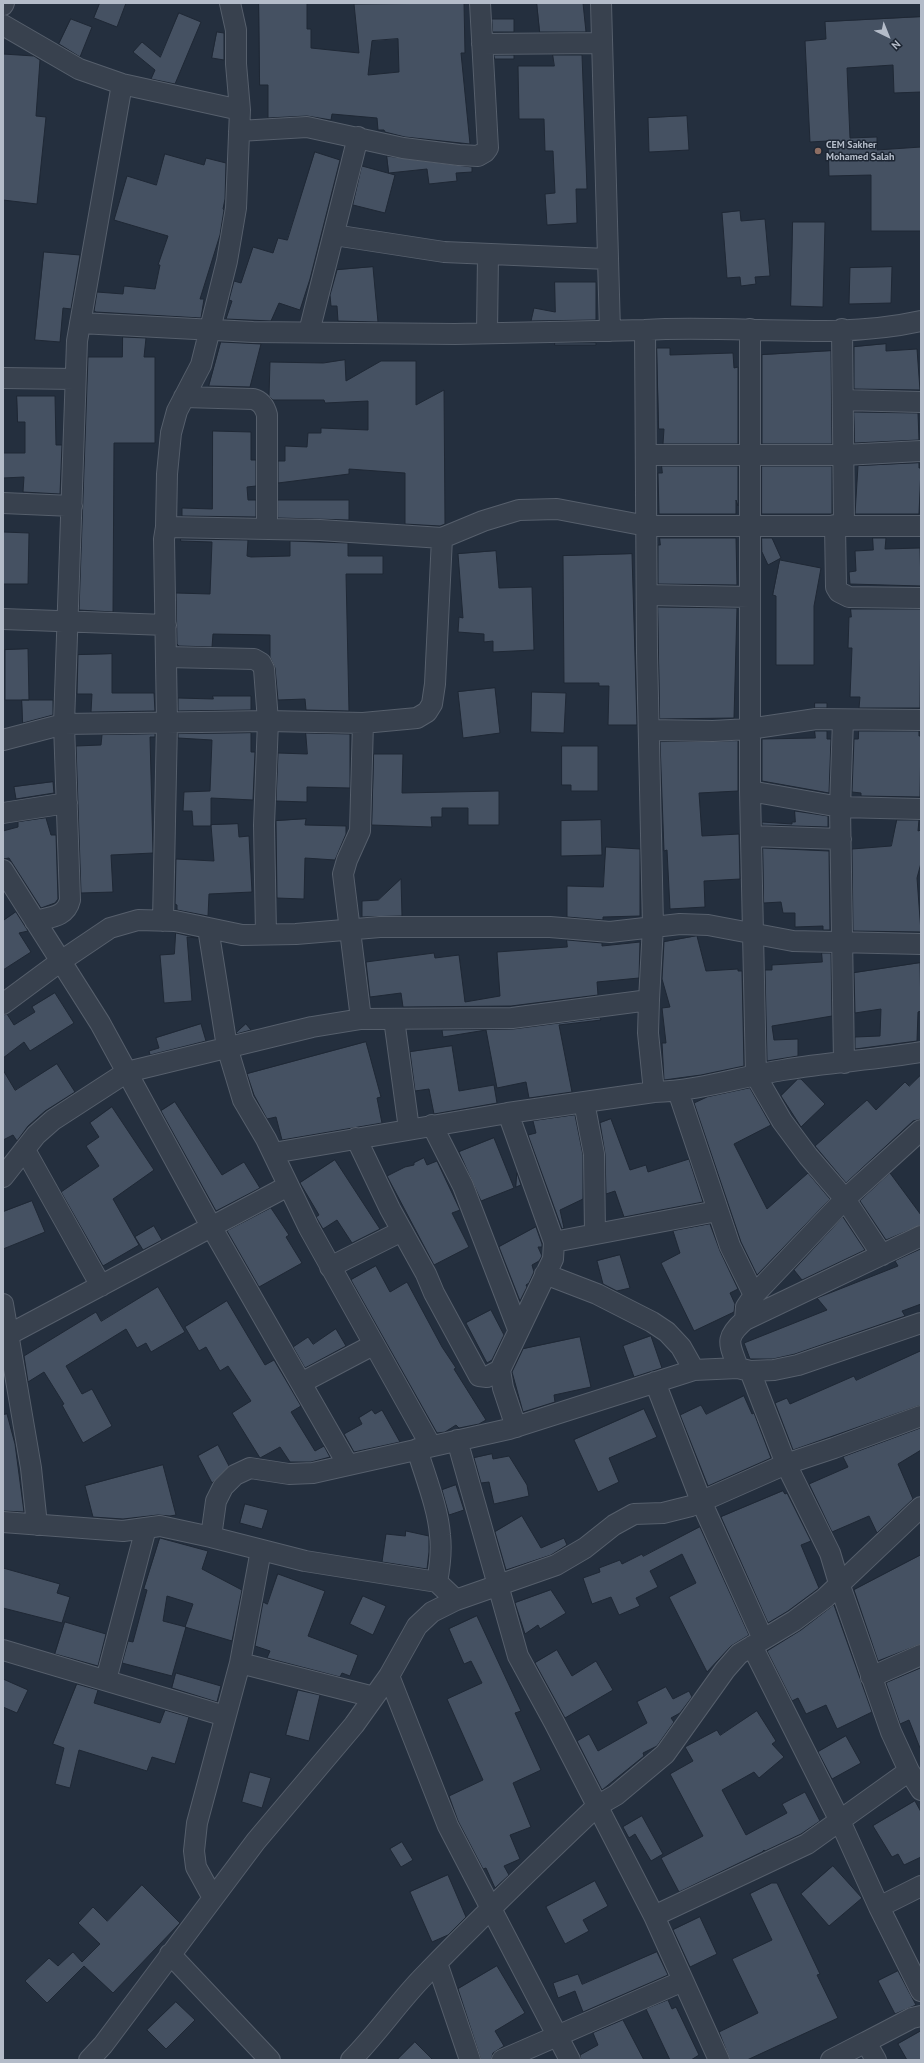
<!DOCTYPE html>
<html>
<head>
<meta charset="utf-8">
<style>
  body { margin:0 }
  #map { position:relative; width:924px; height:2063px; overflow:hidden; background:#242f3e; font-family:"PT Sans",sans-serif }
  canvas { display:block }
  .frame { position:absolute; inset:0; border:4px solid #b4bcc9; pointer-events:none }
  .north { position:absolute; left:868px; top:16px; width:40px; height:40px; -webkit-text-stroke:3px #1d2633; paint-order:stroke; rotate:137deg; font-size:11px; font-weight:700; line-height:16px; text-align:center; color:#b4bcc9 }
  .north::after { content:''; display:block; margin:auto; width:14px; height:18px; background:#b4bcc9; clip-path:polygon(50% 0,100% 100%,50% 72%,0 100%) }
</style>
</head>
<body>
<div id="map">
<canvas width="924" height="2063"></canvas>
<div class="frame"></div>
<div class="north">N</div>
</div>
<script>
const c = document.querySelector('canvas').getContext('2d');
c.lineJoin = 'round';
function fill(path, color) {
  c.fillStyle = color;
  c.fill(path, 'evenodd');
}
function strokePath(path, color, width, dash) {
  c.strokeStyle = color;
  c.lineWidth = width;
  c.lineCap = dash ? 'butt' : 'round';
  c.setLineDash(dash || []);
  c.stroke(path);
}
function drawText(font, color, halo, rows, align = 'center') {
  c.font = font + ' "PT Sans",sans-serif';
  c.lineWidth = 3;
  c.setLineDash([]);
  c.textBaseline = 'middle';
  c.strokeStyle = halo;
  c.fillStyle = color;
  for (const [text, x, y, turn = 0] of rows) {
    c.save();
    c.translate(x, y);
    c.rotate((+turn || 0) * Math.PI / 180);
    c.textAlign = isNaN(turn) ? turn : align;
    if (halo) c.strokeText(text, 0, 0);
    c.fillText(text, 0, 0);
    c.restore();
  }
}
const building = new Path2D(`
  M100,3H126L117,27L94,18Z
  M259,3H307V29H311V48L359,53L354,4L464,3L465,53H461L470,144L405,137L385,132L384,130H378L377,118L332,114L331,120L307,116L268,118V85H260ZM398,39L399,72L368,75L372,41Z
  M537,3H583L586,32H540Z
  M179,13L201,22L175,84L151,79L155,70L133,52L142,42L160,57Z
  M921,17V92L894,93L893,65L847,68L850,138L877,137V150L921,147V231H871V175L829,176L828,141L810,142L805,41L826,39L825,22Z
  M71,19L92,27L80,57L59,44Z
  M492,19H514V32H493Z
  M217,32L224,33V60L212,58Z
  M3,54L34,56L40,60L36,116L46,117L37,204L3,200Z
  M494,55H514V59H495Z
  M553,55H582L587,189H576L577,223L547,225L545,194L555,193L553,151H545L544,119H519L518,66H554Z
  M687,116L689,150L649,152L648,118Z
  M315,152L340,160L310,279L300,310L279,303L271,321L226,319L232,301L229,300L234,281L241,283L253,247L273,253L278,238L287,240Z
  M165,154L204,165L206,158L226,163L225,199L223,209L224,210L220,235L200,299H204L201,318L96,312L94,311L97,292L123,294L124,286L155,289L160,265H158L168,236L114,220L127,176L156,185Z
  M387,156L472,167V172L456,173L457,181L429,184L427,169L389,173Z
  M362,166L395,175L385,213L353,205Z
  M740,211L741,221L765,219L770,276L755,277L756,284L741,286L740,277L727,278L722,213Z
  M793,222H825L823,307L791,306Z
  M44,252L80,255L71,309L63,308L60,342L35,340Z
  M373,267L378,322L338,321L337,306H331L330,295L337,270Z
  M892,267L891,303L849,304L850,268Z
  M555,282H596V320L531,321L534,308L555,312Z
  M123,337L146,338L144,357H155V443H114L113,612L79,610L88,357H122Z
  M221,342L261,344L250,387L209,386Z
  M555,343H596V345H555Z
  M886,344V351L917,349L920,390L854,389V347Z
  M657,348H670V355L733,353L734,368L738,367V444H663L664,429H659Z
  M831,351L832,444H762V355Z
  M345,360L346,381L381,361H416V405L444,390L445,524L440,526L405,524V473L349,469V474L278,483V461H285V446L307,447L308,433H321V428L368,430V401L325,403L324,400H273L269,396L270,362L323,363Z
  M17,396H55L56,445H62L60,494L23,492L24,477L3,478V453H25V422H18Z
  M854,412L918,413L919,440L855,443Z
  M213,431L251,432V460H256V486L247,487L248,500H256V517L182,516V508L212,509Z
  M919,463V468H921L919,514H855L858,466Z
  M662,466H738V506L736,500V514H659L658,473H662Z
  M762,466H832V514H762Z
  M278,500H349V520L278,518Z
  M3,532L29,533L28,584H3Z
  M660,538H736L737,585L658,584V545H660Z
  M762,538H772L781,558L768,565L762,552Z
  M873,538H886L885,549L920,548L921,586L850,584L849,572L856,571L855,551L873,550Z
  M181,539L248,540L247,556L251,557L290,556V541L348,543V556H383V574H346L349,711L306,710L305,699L278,700L275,668L270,657V635L213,634L212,647L179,646L177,644L176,593L210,594L212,542L181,541Z
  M496,551L499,588L532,587L534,650L493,652V641L484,642V634L458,632L459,617L463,618L458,554Z
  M632,554L637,725H608L609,686H599V683H564L563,556Z
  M780,560L821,568L814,606V665H776V596L773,595Z
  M658,607L737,608L734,718L660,719Z
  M851,609H921L920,708H859L860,697H850L852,648H848L849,617H851Z
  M28,649L29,700H5V650Z
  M112,654V693H154L155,711L91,712L92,694H77L78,655Z
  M495,688L500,733L463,738L458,692Z
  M532,692L566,693L564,733L531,732Z
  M213,696H251V710L178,711V698L213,699Z
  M22,700H53V715L23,723Z
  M815,703H827V708H815Z
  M815,731H827V739H831L829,793L762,781V739L815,738Z
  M859,731H919V736H921L920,797L861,796V793L852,792L854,739H858Z
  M251,733V752H255L253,800L211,798V826H193L192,811H183L184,792L210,791L212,740L178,738V734Z
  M306,733L350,734V788L307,787V802L276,801L278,753L307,754Z
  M155,734V737H150L153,853L111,855L113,892L81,893L76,746L101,745L102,735Z
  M738,741V791L699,793L702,836L739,834L740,879L704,881L705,907L670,909L667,850L664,851L660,742Z
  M562,746H598V791H571V785H562Z
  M374,754H403L402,793L499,791V825H468V808H442V817H431L432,827L372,825Z
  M53,782L54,793L16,799L14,787Z
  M795,811L828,816V827L762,825V822L792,824V822H795Z
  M46,818L51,835H56L58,899L55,903L41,908L9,858L3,859V831L18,827V822Z
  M306,819L305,825L346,826V834L335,860L305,858L304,899L277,898L276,821Z
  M601,820L602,855L561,856V821Z
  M897,820H919L918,831L921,830V863L917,878L921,932L853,931L852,849L891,846Z
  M238,824L239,837L249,836L252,892L209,894L208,916L177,910V905L175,904L176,859L214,861L211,825Z
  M606,847L640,849V916L603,917V920L567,917V886L603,887Z
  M763,848L829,851L830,930H823V926L795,927V913H783L781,902L764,903Z
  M401,879L402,916L362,917V901L378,900Z
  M16,912L28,931L19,933L31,952L3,970V921Z
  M176,933L198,938L187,937L192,1001L164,1003L160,955L174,954Z
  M697,936L706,971L738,969V971H742L744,1066L701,1075L664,1080L662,1043H666L662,1008L670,1007L662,979L664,942Z
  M567,940L602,943V946L640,942L639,978L597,982L598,995L511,1006L403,1007L401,993L370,997L366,962L434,953L435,958L459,955L465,1002L500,996L497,952L567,947Z
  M822,953H831L832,1016L772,1026L774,1040L798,1039V1056L767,1061L765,970H772V965L822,962Z
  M920,963L921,1011L918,1012L917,1041L855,1049V1037L880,1036L881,1009L855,1013L854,973Z
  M55,993L74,1023L30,1051L24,1042L3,1058V1015L7,1014L14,1025L35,1012L32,1007Z
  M600,1018L601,1020L559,1025L572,1092L529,1098L526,1082L497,1088L486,1030L443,1037L442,1030L513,1029Z
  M201,1024L206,1041L150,1055L149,1051L159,1048L156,1038Z
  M246,1024L251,1030L236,1034V1033Z
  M366,1042L381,1097L377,1098L382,1123L282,1140L276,1117L267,1119L254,1095L247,1074Z
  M452,1046L459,1091L494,1085L497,1103L434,1114L429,1089L415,1091L410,1052Z
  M57,1064L75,1092L45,1111L28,1126L17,1141L13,1135L3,1140V1070L15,1090Z
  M921,1075V1119L913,1121L846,1183L815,1146L867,1100L876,1110L905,1082L909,1086Z
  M798,1079H801L825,1104L801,1127L781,1096Z
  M750,1088L771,1125L734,1144L767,1209L808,1173L830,1199L757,1275L741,1242L694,1103L707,1097Z
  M175,1102L222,1175L244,1162L260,1188L216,1211L161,1111Z
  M112,1107L154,1170L113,1199L139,1245L103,1266L61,1192L99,1166L86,1146L99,1137L90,1123Z
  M575,1115L583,1155V1199L560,1210L564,1228L562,1229L528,1135L536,1133L533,1121Z
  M611,1119L630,1170L646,1165L648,1172L689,1159L703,1202L624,1217L615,1191L606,1194L605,1154L600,1123Z
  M494,1138L514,1188L481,1201L459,1152Z
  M424,1158L427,1165L437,1161L460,1210L452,1213L469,1247L434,1265L387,1176L405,1167L414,1165V1163Z
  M335,1160L380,1229L352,1243L337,1220L323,1229L316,1217L319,1215L300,1183Z
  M517,1173L521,1185L516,1187Z
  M890,1173L921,1215V1225L886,1240L860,1201Z
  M32,1201L45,1232L3,1249V1212Z
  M271,1208L289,1235L286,1237L302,1263L259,1287L227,1231Z
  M843,1217L865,1250L802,1280L794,1270Z
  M710,1224L720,1251L738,1289L730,1293L735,1304L734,1312L694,1331L661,1263L680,1253L673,1231Z
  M154,1226L162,1240L143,1250L135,1237Z
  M536,1227L542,1244V1247H538L542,1256L539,1261L532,1265L534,1272L529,1283L526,1285L527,1287L520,1301L499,1247Z
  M921,1249V1304L902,1311L905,1316L795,1354L773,1359H750L744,1343L827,1310L817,1298L898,1266L895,1261Z
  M620,1255L630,1288L617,1291L603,1284L597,1261Z
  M376,1266L390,1292L407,1282L442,1347L456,1368L454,1369L486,1420L479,1424L459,1428L456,1425L445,1432L437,1433L351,1280Z
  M158,1287L185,1332L151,1352L146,1343L137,1348L126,1329L66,1366L82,1394L92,1389L112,1426L83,1443L62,1405L64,1404L44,1372L28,1382L24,1356L96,1312L101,1321Z
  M227,1301L265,1365L274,1360L301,1406L291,1412L315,1451L324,1446L330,1457L311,1462H290L280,1447L260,1458L232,1413L251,1401L228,1366L220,1371L206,1347L199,1351L185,1327Z
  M491,1310L504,1335L492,1360L487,1363L466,1323Z
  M336,1329L346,1346L305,1368L293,1347L308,1337L313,1344Z
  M651,1336L662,1368L634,1377L623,1346Z
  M580,1337L591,1387L554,1395L555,1402L523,1412L512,1372L523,1349Z
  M921,1351V1405L793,1450L775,1403L787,1398L790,1404L854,1376L856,1380Z
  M744,1396L752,1414L754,1413L771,1458L708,1486L680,1415L701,1405L706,1414Z
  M644,1409L657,1437L609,1458L619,1482L598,1492L574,1440Z
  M372,1410L375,1414L382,1410L400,1442L354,1452L344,1434L362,1424L359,1418Z
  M7,1414L15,1444L24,1512L3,1511V1415Z
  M921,1428V1450L898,1464L913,1499L877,1533L869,1516L832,1532L809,1484L848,1467L843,1457Z
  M218,1445L229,1466L212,1483L198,1456Z
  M492,1454L493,1459L509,1456L527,1485L529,1496L494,1504L489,1482L481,1483L474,1458Z
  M163,1465L176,1515L170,1516L158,1515L123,1519L93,1517L85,1486Z
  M456,1485L464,1510L449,1515L442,1490Z
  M783,1491L785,1494L787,1493L811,1541L801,1545L819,1588L788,1611L768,1623L721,1517Z
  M245,1504L268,1510L262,1529L240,1523Z
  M522,1516L541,1548L564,1538L567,1545L551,1555L506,1570L495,1532Z
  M700,1527L749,1635L731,1646L707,1672L669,1597L696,1583L682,1554L650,1571L658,1587L636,1598L640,1606L619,1615L611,1597L592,1604L583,1578L600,1572L599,1568L620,1560L622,1564L642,1554L643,1556Z
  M406,1531L429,1536V1552L427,1569L382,1562L386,1534L405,1536Z
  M160,1538L208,1551L202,1569L242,1590L232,1641L185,1627L193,1604L167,1596L163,1621L186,1627L172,1676L122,1663L128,1641L133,1642L147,1590L144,1589Z
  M921,1555V1644L878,1661L854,1590Z
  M3,1568L60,1584L57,1593L70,1597L62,1623L3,1608Z
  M278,1574L325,1591L308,1636L358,1655L350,1676L342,1673L340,1677L267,1658L270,1651L255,1646L263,1602L267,1604Z
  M551,1590L566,1613L540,1629L538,1625L525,1634L515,1603Z
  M363,1596L386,1606L373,1635L350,1624Z
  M834,1605L872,1712L837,1729L826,1705L806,1714L798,1698L792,1701L767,1651L801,1630Z
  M477,1616L521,1711L515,1713L541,1770L513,1783L531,1827L510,1835L520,1859L504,1866L509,1875L495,1888L486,1868L483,1869L458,1821L449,1796L483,1780L447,1699L482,1683L471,1661L464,1664L449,1629Z
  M65,1622L106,1634L98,1666L55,1654Z
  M557,1650L572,1676L596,1661L613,1690L565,1718L535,1663Z
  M921,1668V1748H920L909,1720L900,1724L886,1683Z
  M176,1673L221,1686L217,1702L172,1688Z
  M3,1679L28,1690L17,1713L3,1707Z
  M77,1684L98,1690L94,1703L160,1723L165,1710L189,1717L175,1764L152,1757L147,1771L79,1750L70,1788L55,1784L64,1748L53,1744Z
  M666,1687L673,1699L689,1691L692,1697L680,1713L671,1718L674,1722L657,1746L643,1753L644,1756L602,1790L577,1741L589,1734L598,1751L647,1723L637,1702Z
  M298,1690L320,1695L309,1741L286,1735Z
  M757,1711L776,1741L772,1744L784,1757L759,1778L754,1772L722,1790L746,1835L787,1813L782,1804L805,1792L820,1821L801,1834L765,1851L764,1850L762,1852L679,1892L661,1858L703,1836L670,1774L693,1761L685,1747L717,1730L720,1735Z
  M846,1736L861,1763L832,1779L818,1752Z
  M250,1772L271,1778L262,1808L242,1802Z
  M915,1801L921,1812V1857L904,1865L898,1854L892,1857L873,1826Z
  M642,1816L663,1854L651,1861L635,1834L629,1838L623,1827Z
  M402,1842L413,1860L401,1867L390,1849Z
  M833,1866L862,1898L829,1926L801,1894Z
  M448,1875L466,1917L448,1935L432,1942L410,1892Z
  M595,1881L608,1906L583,1920L589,1931L565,1944L546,1907Z
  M772,1883H777L820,1974L817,1975L838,2018L747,2060H730L719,2032L758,2013L732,1959L772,1940L750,1894Z
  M142,1885L180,1923L113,1993L84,1966L47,2003L25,1981L49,1958L58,1966L73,1952L82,1962L100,1944L78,1923L93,1907L107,1921Z
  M700,1917L717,1954L690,1967L673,1930Z
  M657,1952L668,1975L583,2012L575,1991L558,1998L553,1983L578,1974L582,1984Z
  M497,1966L525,2013L495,2031L504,2046L493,2053L491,2060H481L458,1989Z
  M898,1971L916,2005L895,2014L878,1981Z
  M668,2000L672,2009L676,2007L699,2055L691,2060H670L646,2009Z
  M176,2002L195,2020L166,2049L147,2030Z
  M623,2020L644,2060H581L580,2055L598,2045L593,2033Z
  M921,2031V2060H907L898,2044Z
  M415,2042L433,2060H397Z`);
fill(building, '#455162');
strokePath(building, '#1f2835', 1);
const minor = new Path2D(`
  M601,3L610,331
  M3,5L4,3
  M3,25L79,69L122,84L240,110
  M482,44L602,43
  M239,131L307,127L403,148L459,155L478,156L485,152L488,148L480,3
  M334,235L444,252L608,259
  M80,323L253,332L455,334L645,330
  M750,329V791L756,1076L782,1121L808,1156L845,1199L882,1255
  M842,329L844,525
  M309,332L358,137
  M487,333L488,255
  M3,378L75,379
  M184,397L253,399C261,401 265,407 267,415V528
  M843,400L921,402
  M646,455H843L921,451
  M3,503L72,506
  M835,525L836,587L839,592L849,597L921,598
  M166,527L167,474L171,433L177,411L201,365L227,261L236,208L240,110L236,64V30L230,3
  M647,595L750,597
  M3,619L166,625
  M167,657L254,659L261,663L264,669L268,721L264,825L266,934
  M843,720L840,807L844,1063
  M649,730L713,731L749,729L816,719L921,720
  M3,740L64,724L268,721L363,723L417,718L427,712L432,704L435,684L442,538
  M750,791L840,807L921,809
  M3,813L67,803
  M751,836L841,839
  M3,870L100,1023L212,1228L348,1465
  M35,921C51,917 66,917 70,900L64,724L77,341L122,84
  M163,921L167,722L164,539L166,527L320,530L442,538L483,521L519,510L557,509L647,526H921
  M208,928L227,1047L243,1100L266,1139L309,1228L431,1446
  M649,1000L648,1033L654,1092C699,1091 739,1077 783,1070C829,1062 875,1060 921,1052
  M3,1004L61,961L110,928L138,920L175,921L242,935L296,934L380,927H550L610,932L680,924L708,925L793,941L921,944
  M361,1019L343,874L347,860L360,831L363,723
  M394,1019L409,1129
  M678,1091L730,1246L754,1295
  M584,1102L594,1154L595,1234
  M508,1113L654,1092
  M432,1125L463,1186L518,1329
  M356,1138L390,1209L426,1274L434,1293L479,1376L487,1377L500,1370
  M25,1150L101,1286
  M273,1153L508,1113L554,1242
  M3,1177L36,1135L53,1120L127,1072L312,1027L361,1019L512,1018L649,1000L653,926L647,652L645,330C736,324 831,341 921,321
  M330,1267L402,1231
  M545,1274L597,1294L652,1322L667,1332L681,1347L694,1370
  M3,1304L31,1468L37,1525
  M745,1320L746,1307L754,1295L845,1199L921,1130
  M8,1335L288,1186
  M738,1368C730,1344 723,1339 745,1320L921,1236
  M750,1371L786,1464L830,1553L839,1583L891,1732L909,1771L921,1790
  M655,1382L701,1501L763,1639
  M301,1383L373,1345
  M516,1427L503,1388L500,1370L553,1259L554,1242L717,1211
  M457,1440L518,1656L554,1722L654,1916L807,1844L909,1771
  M417,1449C425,1476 438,1508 440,1535C442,1551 440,1566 437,1582
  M3,1522L123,1531L160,1526L211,1537
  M456,1600L437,1582L305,1561L211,1537L216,1501L223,1487L235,1475L250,1468L289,1474L313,1473L509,1429L694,1370L738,1368L750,1371L774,1370L798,1365L921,1323
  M752,1646L840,1821L879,1907L921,1991
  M3,1650L225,1716
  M240,1663L374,1697
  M389,1676L448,1826L570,2060
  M871,1677L921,1655
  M106,1680L146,1528
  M213,1898L196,1867L194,1851L197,1823L240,1663L261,1550
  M879,1907L921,1886
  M654,1916L719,2060
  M170,1954L270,2060
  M437,1963L470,2060
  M89,2060L103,2045L256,1841L354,1725L389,1676L417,1626L432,1612L456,1600L556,1565L585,1548L614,1525L634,1514L663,1513L691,1506L786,1464L834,1448L921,1416
  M351,2060C377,2034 397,2004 422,1978C479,1919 538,1862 597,1806L616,1795L665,1754L725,1670L739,1654L794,1621L825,1598L921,1507
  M502,2060L683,1981
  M831,2060L866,2042
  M876,2060L866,2042L912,2018L921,2016`);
strokePath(minor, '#565f6c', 22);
strokePath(minor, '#38414e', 20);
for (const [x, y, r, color] of [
  [818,151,4,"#8d6e63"]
]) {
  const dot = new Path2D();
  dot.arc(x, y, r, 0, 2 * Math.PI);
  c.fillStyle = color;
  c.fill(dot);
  strokePath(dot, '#1d2633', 1.5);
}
drawText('bold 10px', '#b4bcc9', '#1d2633', [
  ["CEM Sakher",826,145],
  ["Mohamed Salah",826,157]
], 'left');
</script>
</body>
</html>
